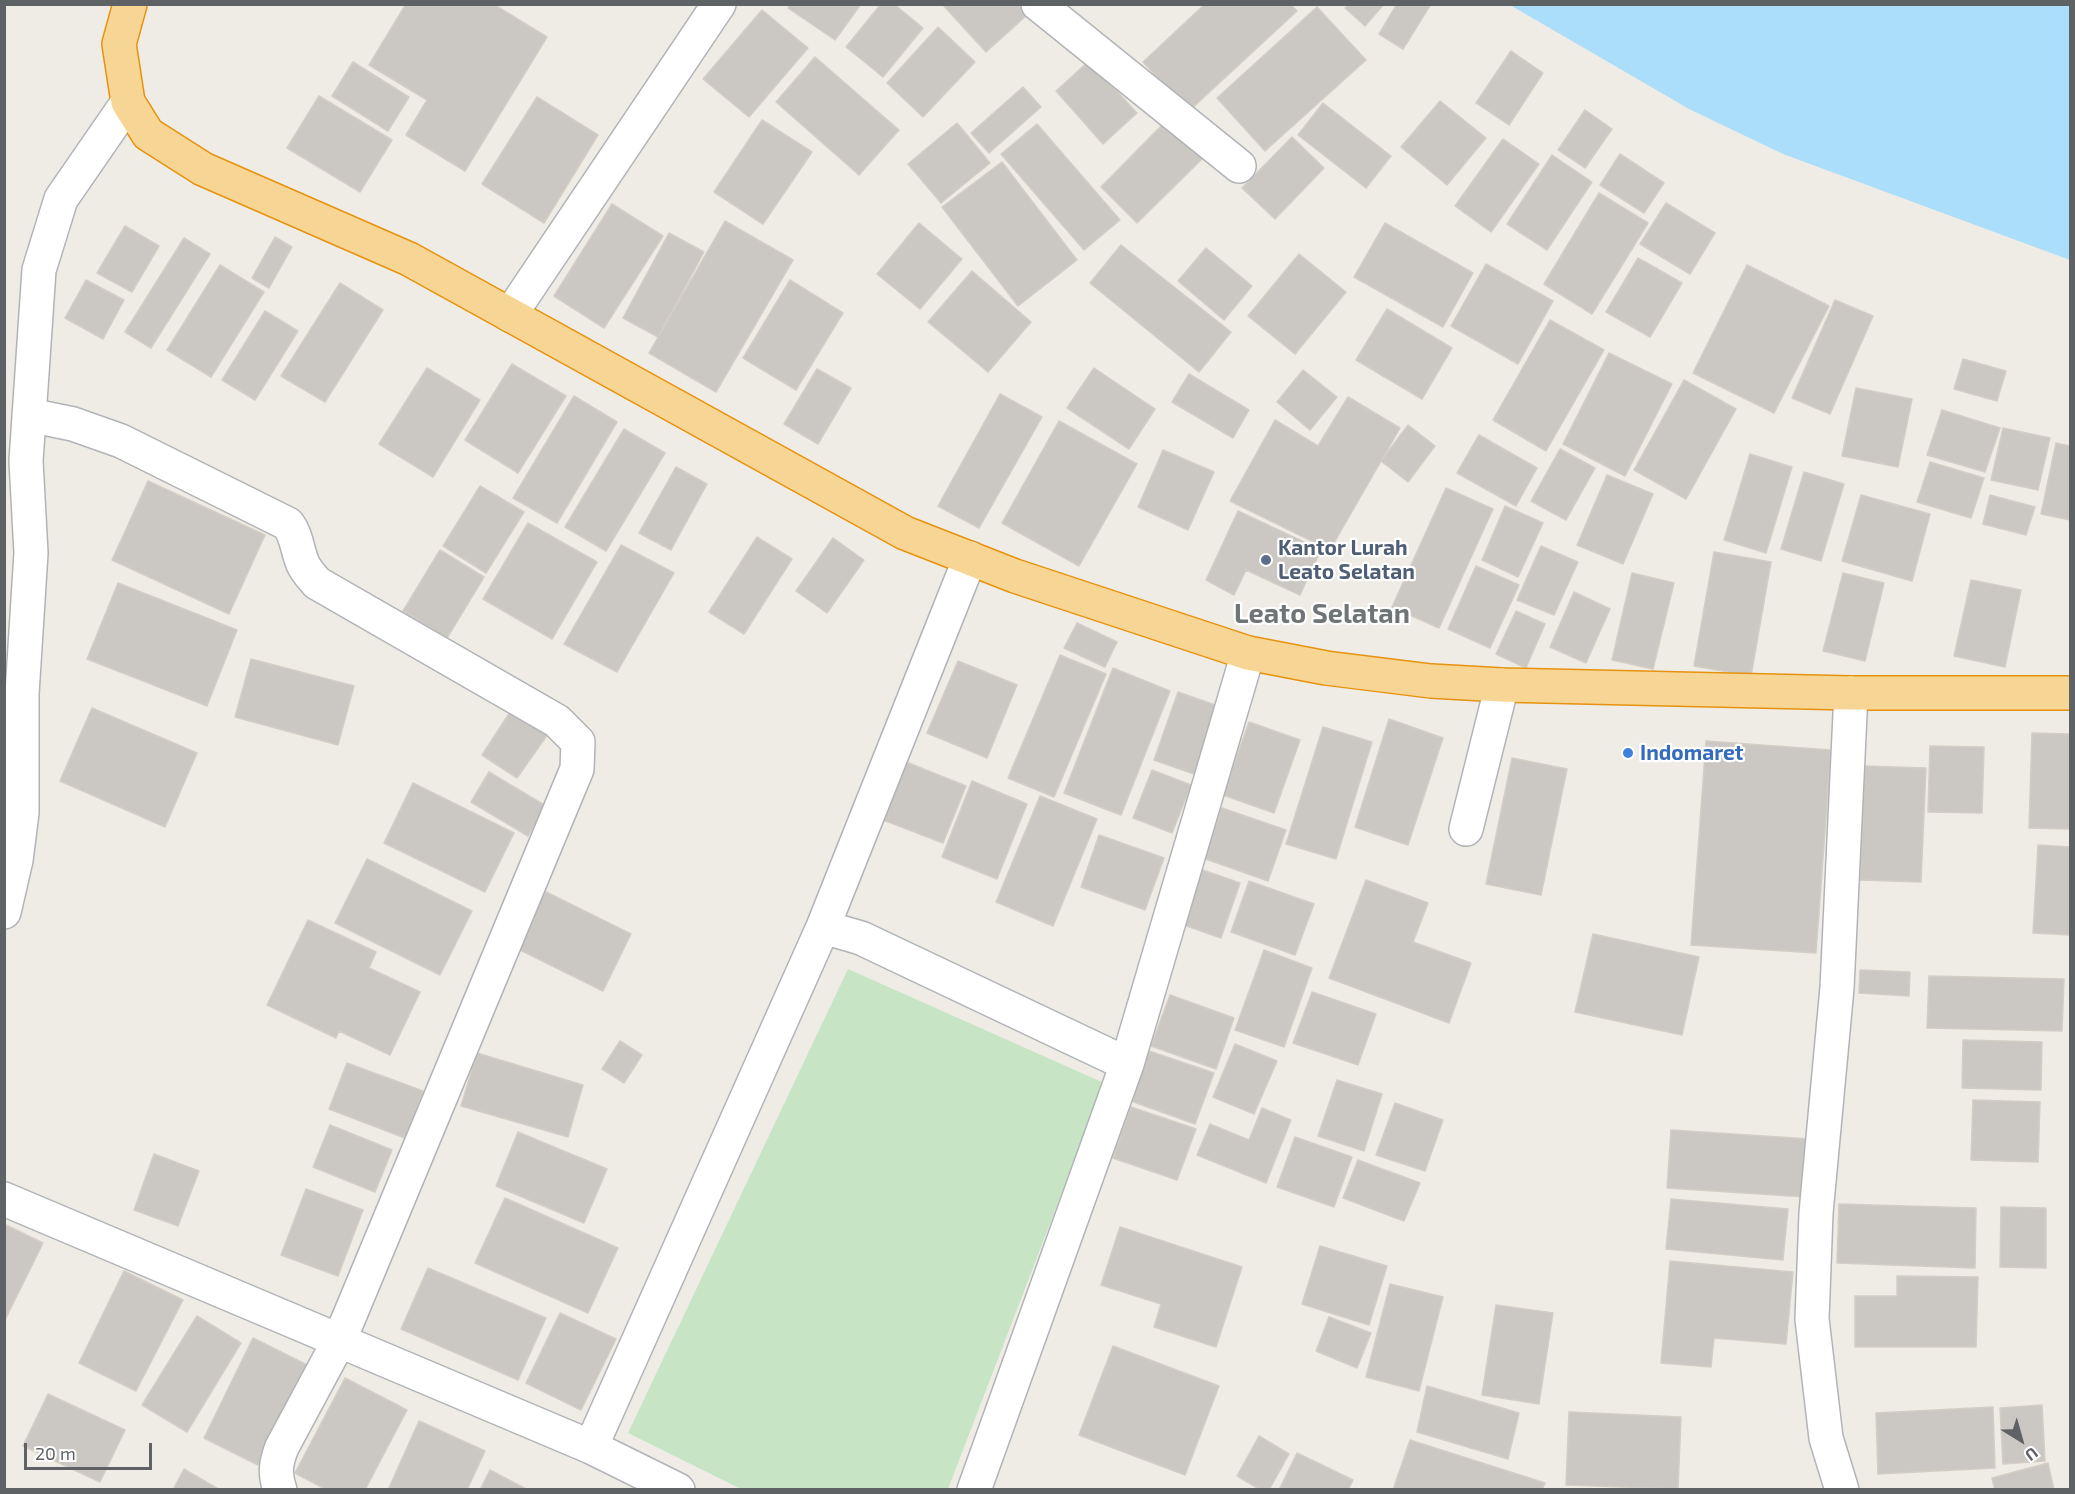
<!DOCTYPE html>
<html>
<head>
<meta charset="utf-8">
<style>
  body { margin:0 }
  #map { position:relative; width:2075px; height:1494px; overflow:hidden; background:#efece6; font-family:"Exo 2",sans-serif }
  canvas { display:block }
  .frame { position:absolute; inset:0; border:6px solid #5e6265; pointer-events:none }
  .north { position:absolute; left:1991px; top:1410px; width:60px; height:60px; -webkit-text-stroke:4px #fff; paint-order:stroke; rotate:143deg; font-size:16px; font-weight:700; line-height:24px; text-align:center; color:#5e6265 }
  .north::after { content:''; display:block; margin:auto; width:21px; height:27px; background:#5e6265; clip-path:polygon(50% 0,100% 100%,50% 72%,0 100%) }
  .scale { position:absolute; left:24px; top:1443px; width:128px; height:27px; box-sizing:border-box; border:3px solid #5e6265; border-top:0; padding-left:8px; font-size:18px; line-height:21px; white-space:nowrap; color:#5e6265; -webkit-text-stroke:4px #fff; paint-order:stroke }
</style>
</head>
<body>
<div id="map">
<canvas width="2075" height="1494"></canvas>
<div class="frame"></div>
<div class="north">U</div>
<div class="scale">20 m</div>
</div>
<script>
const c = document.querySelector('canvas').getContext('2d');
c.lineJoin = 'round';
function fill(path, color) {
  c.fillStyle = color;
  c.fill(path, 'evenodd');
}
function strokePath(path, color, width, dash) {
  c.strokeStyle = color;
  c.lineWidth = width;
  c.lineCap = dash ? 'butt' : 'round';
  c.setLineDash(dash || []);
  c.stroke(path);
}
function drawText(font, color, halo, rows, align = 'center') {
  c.font = font + ' "Exo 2",sans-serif';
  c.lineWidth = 4.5;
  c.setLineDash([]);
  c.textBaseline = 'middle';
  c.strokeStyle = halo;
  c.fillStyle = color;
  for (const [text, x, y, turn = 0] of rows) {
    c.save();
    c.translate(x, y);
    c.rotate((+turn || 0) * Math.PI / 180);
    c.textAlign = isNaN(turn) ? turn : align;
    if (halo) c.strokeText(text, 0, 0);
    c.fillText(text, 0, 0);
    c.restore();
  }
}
fill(new Path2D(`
  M848,969L1104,1083L948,1489H741L628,1433Z`), '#c7e5c4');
fill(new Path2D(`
  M1510,5H2070V260L1783,154L1689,109Z`), '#abdefa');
const building = new Path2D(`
  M406,4H493L547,37L465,171L406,135L427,100L369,65Z
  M790,4H861L835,40L788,8Z
  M881,4H894L923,28L883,77L846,47Z
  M942,4H1018L1027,15L986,52Z
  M1205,4H1290L1297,11L1189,111L1143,62Z
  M1349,4H1384L1365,26L1345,8Z
  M1397,4H1431L1403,49L1379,34Z
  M1317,7L1366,60L1265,151L1217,98Z
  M762,10L808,48L749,117L703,79Z
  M938,27L975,62L923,117L887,83Z
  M1511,51L1543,73L1509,125L1476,103Z
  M815,57L899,130L859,175L776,102Z
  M1089,61L1137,113L1103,144L1056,91Z
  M353,62L409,97L388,131L332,96Z
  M1023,87L1041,107L989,153L971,133Z
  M319,96L392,140L360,192L287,148Z
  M537,97L598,135L544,223L482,184Z
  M1440,101L1486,138L1447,185L1401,147Z
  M1323,103L1391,156L1366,188L1298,135Z
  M1585,110L1612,129L1585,168L1558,150Z
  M1170,117L1207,154L1137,223L1101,187Z
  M762,120L812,152L763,224L714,192Z
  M957,123L990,163L941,203L908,164Z
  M1037,124L1120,220L1084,250L1001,154Z
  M1292,137L1324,168L1275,219L1242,188Z
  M1503,139L1539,164L1491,232L1455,206Z
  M1620,154L1664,183L1644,213L1600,185Z
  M1552,155L1592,182L1547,250L1507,224Z
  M1002,162L1077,260L1018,306L942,207Z
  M1599,193L1648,223L1592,314L1544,284Z
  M1666,203L1715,233L1690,274L1640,244Z
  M612,204L663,236L604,328L554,296Z
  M725,221L793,260L716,392L649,353Z
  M919,223L962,259L920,309L877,274Z
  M1385,223L1473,273L1443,327L1354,277Z
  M125,226L159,246L132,292L97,273Z
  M669,233L704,252L658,337L623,318Z
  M275,237L292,247L269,288L252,278Z
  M184,238L210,254L151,348L125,332Z
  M1121,245L1231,332L1199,372L1090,283Z
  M1206,248L1252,286L1224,320L1178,281Z
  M1299,254L1346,292L1295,354L1248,316Z
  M1638,258L1682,283L1650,337L1606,312Z
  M1486,264L1553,301L1518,364L1451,326Z
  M220,265L264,292L211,377L167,350Z
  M1747,265L1829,306L1774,413L1693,373Z
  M972,271L1031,322L988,372L928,322Z
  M86,280L124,300L103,339L65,318Z
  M790,280L843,313L796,390L743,358Z
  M340,283L383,310L325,402L281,376Z
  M1835,300L1873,316L1830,414L1792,398Z
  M1387,309L1452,348L1422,399L1356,360Z
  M265,311L298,331L255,400L222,380Z
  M1550,320L1604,350L1546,451L1493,420Z
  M1609,353L1672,384L1625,476L1563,444Z
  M1963,359L2006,371L1997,401L1954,389Z
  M512,364L566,396L518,473L465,440Z
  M427,368L480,400L433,477L379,444Z
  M1094,368L1155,409L1129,449L1067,408Z
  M817,369L851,388L818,444L784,424Z
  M1303,370L1337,397L1310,430L1277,402Z
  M1189,374L1249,410L1233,438L1172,402Z
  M1684,380L1736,409L1686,499L1634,470Z
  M1856,388L1912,399L1898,467L1842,456Z
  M1000,394L1042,417L979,528L938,506Z
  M574,396L617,422L557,523L513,498Z
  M1348,397L1400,428L1330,550L1230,501L1275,420L1318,446Z
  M1942,410L2000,428L1985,472L1927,455Z
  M1059,421L1137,464L1079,566L1002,523Z
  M1408,425L1435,446L1408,482L1381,461Z
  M2003,428L2050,438L2038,490L1991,480Z
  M624,429L665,453L606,551L565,527Z
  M1479,435L1537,468L1516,506L1457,473Z
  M2056,443L2070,446V520L2041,514Z
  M1560,449L1595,468L1566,520L1531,501Z
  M1163,450L1214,472L1188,530L1138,507Z
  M1750,454L1792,467L1766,553L1724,540Z
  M1930,462L1984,478L1971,518L1917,502Z
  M676,467L707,484L671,550L639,533Z
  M1804,472L1844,484L1821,561L1781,549Z
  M1607,475L1653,494L1623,564L1577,545Z
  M148,481L265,535L229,614L112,560Z
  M480,486L524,512L486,573L443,546Z
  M1446,488L1493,509L1439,628L1392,607Z
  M1861,495L1930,514L1912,581L1842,561Z
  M1990,495L2035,507L2026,535L1983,524Z
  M1505,506L1543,523L1518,577L1482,560Z
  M1238,511L1321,550L1300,595L1246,570L1234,595L1206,580Z
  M528,523L597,562L552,639L483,599Z
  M757,537L792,559L744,634L709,612Z
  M833,538L864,560L827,613L796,591Z
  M621,545L674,573L617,672L564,644Z
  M1541,546L1578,562L1554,615L1517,600Z
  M440,550L484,577L447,638L403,611Z
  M1714,552L1771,562L1751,676L1694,666Z
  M1476,566L1519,585L1490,648L1448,629Z
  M1632,573L1674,583L1653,669L1612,660Z
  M1843,573L1884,583L1865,661L1823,651Z
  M1971,580L2021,590L2005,667L1954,656Z
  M118,583L237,630L207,706L87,659Z
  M1574,592L1610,609L1586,663L1550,647Z
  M1516,611L1545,624L1526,668L1496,654Z
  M1077,623L1117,642L1105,667L1064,648Z
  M1060,655L1106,674L1054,797L1008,778Z
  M251,659L354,686L338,745L235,717Z
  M958,661L1017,685L987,758L927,733Z
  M1113,668L1170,691L1121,815L1064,793Z
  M1178,692L1221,707L1197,775L1154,760Z
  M514,706L550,731L517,778L482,755Z
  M92,708L197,753L165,827L60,781Z
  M1389,719L1443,738L1408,845L1355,827Z
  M1249,722L1300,740L1274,813L1223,795Z
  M1323,727L1372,742L1336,859L1286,844Z
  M2032,733L2070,734V829L2029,828Z
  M1706,741L1831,750L1816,953L1691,945Z
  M1930,746L1984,747L1982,813L1928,812Z
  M1512,758L1567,769L1541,895L1486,884Z
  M901,760L966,786L943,843L878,818Z
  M1865,766L1926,768L1921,882L1860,880Z
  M1152,770L1191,785L1172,833L1133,818Z
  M489,772L546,806L528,836L471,802Z
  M972,781L1027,804L997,879L942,857Z
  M413,783L514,833L485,892L384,843Z
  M1040,796L1097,819L1053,926L996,902Z
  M1222,808L1286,830L1268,881L1203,858Z
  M1099,835L1164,858L1145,910L1081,887Z
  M2038,845L2070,847V935L2033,933Z
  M367,859L472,911L440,975L335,923Z
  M1197,868L1240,883L1221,938L1178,923Z
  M1366,880L1428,903L1413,942L1471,963L1449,1023L1329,978Z
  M1249,881L1314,904L1295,955L1231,932Z
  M534,886L631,934L603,991L506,943Z
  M308,920L376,952L369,968L420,992L390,1055L339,1031L336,1038L267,1005Z
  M1593,934L1699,957L1682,1035L1575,1012Z
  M1264,950L1312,968L1284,1047L1235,1030Z
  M1860,970L1910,972L1909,996L1859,993Z
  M1929,976L2064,979L2062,1031L1927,1028Z
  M1312,992L1376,1014L1358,1065L1293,1043Z
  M1170,995L1234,1018L1216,1069L1151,1046Z
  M1963,1040L2042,1042L2041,1090L1962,1088Z
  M620,1041L642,1055L624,1083L602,1069Z
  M1235,1044L1277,1061L1254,1114L1213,1097Z
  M1149,1051L1214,1073L1195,1124L1131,1101Z
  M477,1053L583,1085L568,1137L461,1106Z
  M347,1063L423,1091L405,1138L329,1109Z
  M1337,1080L1382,1094L1364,1151L1318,1136Z
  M1973,1100L2040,1102L2038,1162L1971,1160Z
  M1395,1103L1443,1120L1425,1171L1376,1155Z
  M1131,1107L1196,1129L1177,1180L1113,1158Z
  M1262,1108L1291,1120L1266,1183L1197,1155L1210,1124L1249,1140Z
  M330,1125L392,1150L375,1192L313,1167Z
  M1671,1130L1810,1139L1806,1197L1667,1188Z
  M518,1132L607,1169L584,1223L496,1186Z
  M1295,1137L1352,1157L1334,1207L1277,1187Z
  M154,1154L199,1171L178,1226L134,1210Z
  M1358,1160L1420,1183L1404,1221L1343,1198Z
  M306,1189L363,1210L338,1276L281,1255Z
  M505,1198L618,1248L588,1313L475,1263Z
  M1671,1199L1788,1209L1783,1260L1666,1249Z
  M1839,1204L1976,1208L1975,1268L1837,1263Z
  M2001,1207L2046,1208V1268L2000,1267Z
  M4,1224L43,1243L4,1322Z
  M1120,1227L1242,1267L1216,1347L1154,1327L1161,1304L1101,1285Z
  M1320,1246L1387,1266L1369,1325L1302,1304Z
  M1670,1261L1793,1272L1786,1344L1714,1338L1711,1367L1661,1363Z
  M428,1268L546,1318L518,1380L401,1329Z
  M124,1271L183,1300L136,1391L79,1363Z
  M1897,1276L1978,1277L1976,1347H1855V1296H1897Z
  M1390,1284L1443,1297L1419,1391L1366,1377Z
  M1496,1305L1553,1313L1539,1404L1482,1395Z
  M560,1313L616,1339L581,1410L526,1383Z
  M197,1316L241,1343L187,1432L142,1405Z
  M1329,1317L1371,1333L1357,1368L1316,1351Z
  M253,1338L307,1365L258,1465L204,1438Z
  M1113,1346L1219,1386L1185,1475L1079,1435Z
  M345,1378L407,1410L365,1490H327L295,1473Z
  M1427,1386L1519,1413L1508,1459L1417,1432Z
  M48,1394L125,1430L100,1482L23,1446Z
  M2042,1405L2045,1461L2003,1464L2000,1408Z
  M1993,1407L1995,1468L1878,1474L1876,1413Z
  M1569,1412L1681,1417L1678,1489L1566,1485Z
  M419,1421L485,1451L467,1490H388Z
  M1259,1436L1289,1454L1269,1490H1261L1237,1476Z
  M1410,1440L1545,1483L1542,1490H1393Z
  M1297,1453L1353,1480L1348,1490H1279Z
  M2048,1463L2054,1490H1995L1992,1478Z
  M184,1469L220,1490H173Z
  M490,1470L528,1490H480Z`);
fill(building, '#cbc7c2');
strokePath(building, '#d3cec5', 1.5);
const minor = new Path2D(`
  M1038,4L1239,166
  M510,315L719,4
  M29,415L73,424L121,441L288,524C297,536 297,550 303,564C306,571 312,577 317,583L557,721L578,742L577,769L340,1339L282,1447C276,1462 274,1473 280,1490
  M1466,829L1502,685
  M4,912L16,860L22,813V694L31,553L26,461L39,270L61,199L128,102
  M823,927L970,558
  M4,1199L591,1447L678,1490
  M591,1447L823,927L861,938L1127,1064
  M974,1490L1127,1064L1248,653
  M1842,1490L1826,1438L1812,1319L1816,1213L1837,988L1851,693`);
const highway = new Path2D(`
  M130,4L119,44L128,102L148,134L203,169L409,259L905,533L1015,576L1248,653L1326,668L1431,681L1502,685L1851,693H2070`);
strokePath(minor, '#b1b4b7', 36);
strokePath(highway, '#e7920e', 36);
strokePath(minor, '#fff', 33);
strokePath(highway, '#f7d695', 33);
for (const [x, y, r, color] of [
  [1266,560,6,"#5c6f8a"],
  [1628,753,6,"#3f7fe0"]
]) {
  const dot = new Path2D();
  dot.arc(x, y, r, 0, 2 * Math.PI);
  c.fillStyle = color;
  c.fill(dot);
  strokePath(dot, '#fff', 2);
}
drawText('bold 21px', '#4e5e75', '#fff', [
  ["Kantor Lurah",1278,548],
  ["Leato Selatan",1278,572]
], 'left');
drawText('bold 21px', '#366cbe', '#fff', [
  ["Indomaret",1640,753]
], 'left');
drawText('bold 27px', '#6f7477', '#fff', [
  ["Leato Selatan",1322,614]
]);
</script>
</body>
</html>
